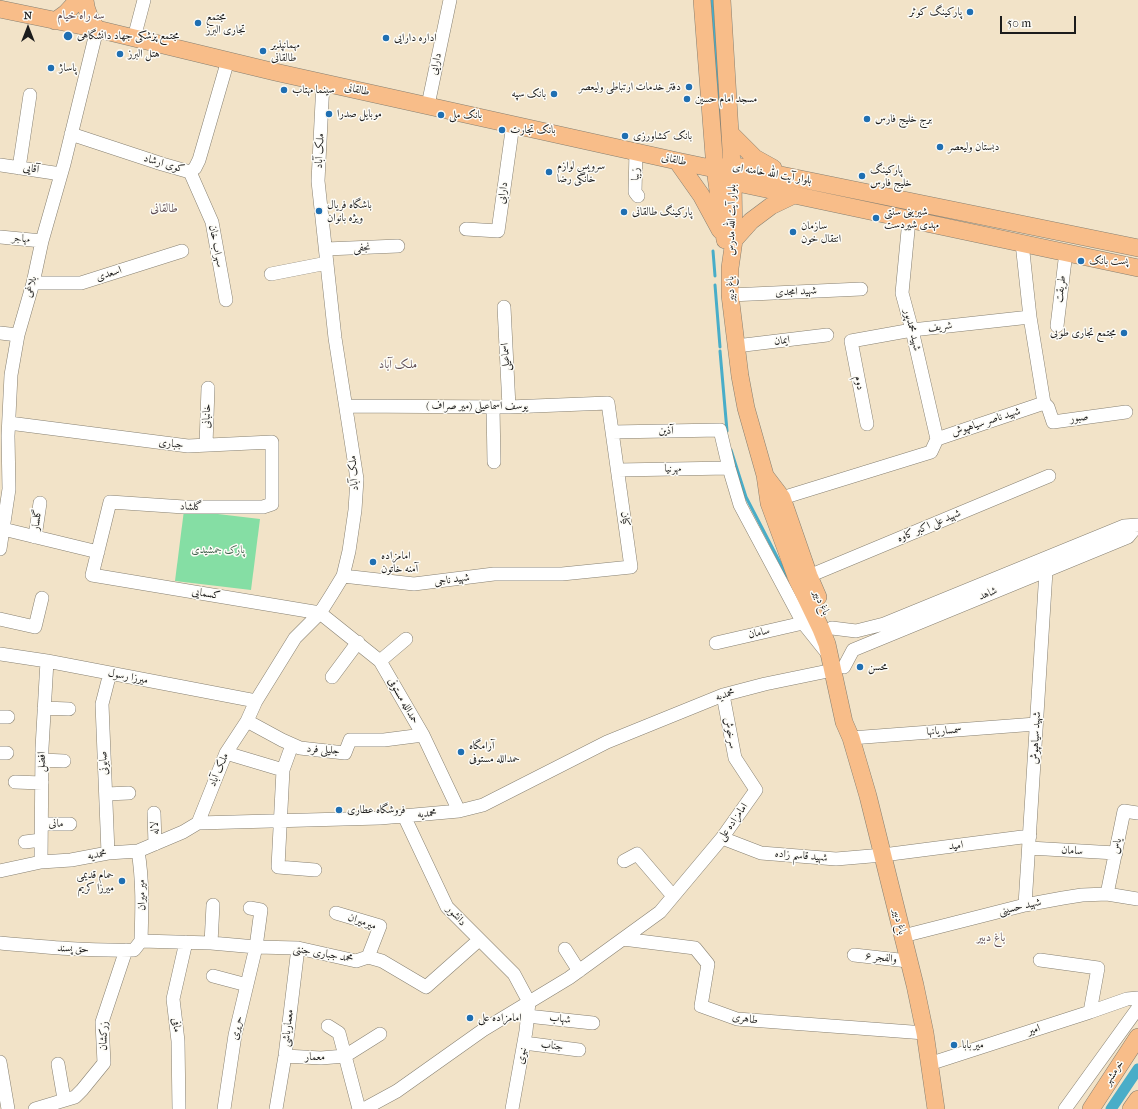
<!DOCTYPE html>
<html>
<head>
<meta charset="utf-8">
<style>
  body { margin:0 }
  #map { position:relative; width:1138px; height:1109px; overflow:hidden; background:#f2e3c8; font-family:"IM FELL French Canon",serif }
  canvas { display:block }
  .north { position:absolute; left:8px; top:8px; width:40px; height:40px; -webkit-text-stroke:3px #fdfcf7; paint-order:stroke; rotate:0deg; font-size:11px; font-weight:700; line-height:16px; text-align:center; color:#1c1c1c }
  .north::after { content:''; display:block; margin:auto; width:14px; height:18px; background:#1c1c1c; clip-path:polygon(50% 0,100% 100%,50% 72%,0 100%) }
  .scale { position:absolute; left:1000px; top:16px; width:76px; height:18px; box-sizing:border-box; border:2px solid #1c1c1c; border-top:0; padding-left:5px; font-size:12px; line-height:14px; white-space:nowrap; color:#1c1c1c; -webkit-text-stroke:3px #fdfcf7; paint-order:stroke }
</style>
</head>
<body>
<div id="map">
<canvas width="1138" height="1109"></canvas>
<div class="north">N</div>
<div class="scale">50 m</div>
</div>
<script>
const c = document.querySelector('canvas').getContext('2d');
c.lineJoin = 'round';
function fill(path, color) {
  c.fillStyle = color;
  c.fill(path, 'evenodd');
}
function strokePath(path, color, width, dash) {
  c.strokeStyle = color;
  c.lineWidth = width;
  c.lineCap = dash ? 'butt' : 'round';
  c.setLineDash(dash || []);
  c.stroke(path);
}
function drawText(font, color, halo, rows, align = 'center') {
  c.font = font + ' "IM FELL French Canon",Amiri,serif';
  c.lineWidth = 3;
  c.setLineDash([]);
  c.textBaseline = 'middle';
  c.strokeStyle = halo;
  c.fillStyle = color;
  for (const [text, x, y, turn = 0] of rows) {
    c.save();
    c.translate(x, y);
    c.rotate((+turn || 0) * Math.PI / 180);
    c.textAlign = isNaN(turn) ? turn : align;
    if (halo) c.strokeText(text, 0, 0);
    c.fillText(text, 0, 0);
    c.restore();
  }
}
fill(new Path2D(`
  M184,510L260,519L251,590L175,581Z`), '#85dea4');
strokePath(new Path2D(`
  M712,0L722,141
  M713,251L715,276
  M715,285L720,347
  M720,351L727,431
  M731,450L746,497L787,576`), '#49adc8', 3);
strokePath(new Path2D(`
  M1111,1109L1138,1069`), '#49adc8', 11);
const minor = new Path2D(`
  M134,38L144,0
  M428,105L450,0
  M71,134L162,164L190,172L195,168L199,160L228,60
  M636,151L635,192L638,196
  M0,165L61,174
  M19,168L30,95
  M190,172L212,222L226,300
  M909,220L902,293L912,330L937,439
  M466,229L498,231L513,124
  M0,237L42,241
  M1022,243L1030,317L1044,403
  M326,249L398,246
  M271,274L327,263
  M33,283H81L182,251
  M730,295L861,289
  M504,307L509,407
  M1057,326L1066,252
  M0,333L18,335
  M736,346L827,335
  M1044,403L1048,407L1053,422L1126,412
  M493,407L494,462
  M9,423L188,446L272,442V504L263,507H184L110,502L92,575L320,613L380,661L423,735L459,811
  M867,424L851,341L912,330L1030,317
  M612,432L720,430L729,468L740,505L803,623L827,653
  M206,445L208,388
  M618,470L729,468
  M782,498L931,452L937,439L1044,403
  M3,529L98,552
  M35,537L40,503
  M0,549L9,489L8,436L11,375L18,335L33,283L42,241L64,164L97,29
  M343,576L414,584L494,574H562L631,567L608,403L509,407L346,406
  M809,576L1049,476
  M0,619L35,627L42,598
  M832,628L856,631L884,624L1124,526L1138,525
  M716,643L803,623
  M0,654L47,661L256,701
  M380,661L406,639
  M844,667L853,650L1128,537L1137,526
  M332,677L358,642
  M44,708L69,709
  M0,717H8
  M247,721L282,740L300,748L345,753L350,740H384L423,735
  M851,738L1036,724
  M292,745L283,770L278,867L315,870
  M0,753H7
  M226,753L283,770
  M42,760L64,761
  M15,782L42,783
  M106,794L129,793
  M154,813L155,844
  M404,816L447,907L514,974L529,1002L526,1031L512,1109
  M198,823L226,753L247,721L256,701L295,638L320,613L332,594L343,576L349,551L355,510L357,479L335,338L318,181L323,82
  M42,824H70
  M722,838L761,853L836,859L883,855L1030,836
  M25,842L41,840
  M1029,848L1116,853
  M138,851C143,881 142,910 141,941
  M108,853L102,704L110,673
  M624,861L637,854L673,896
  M41,862L42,748L47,661
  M0,871L41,862L71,860L108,853L138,851L183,832L198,823L380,818L459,811L483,805L607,742L723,695L765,684L833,670
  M1107,894L1124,811L1138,813
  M1025,905L1046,571
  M336,913L380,926L368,957
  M903,936L1025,905L1063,898L1082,895L1107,894L1138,899
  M623,939L695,948L708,964L701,1006L737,1019L925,1033
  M141,941L211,943L256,947L298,948L356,961L368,957L382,961L426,987L479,940
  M0,943C45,947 89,951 134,950L141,941
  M211,943L213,905
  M565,949L579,971
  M854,955L908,961
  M1040,960L1098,968L1090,1012
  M213,976L247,985
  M527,1016L593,1023
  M328,1026L339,1033L359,1109
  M524,1043L579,1050
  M285,1056L321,1058L345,1056L380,1034
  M0,1062L8,1109
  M58,1064L64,1099
  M929,1064L1090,1012L1127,999L1138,998
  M35,1109L75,1097L82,1090L104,1063L102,1022L126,950
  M179,1109L178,1041L173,999L186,942
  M224,1109L235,1035L256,947L261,910L250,908
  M276,1109L285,1056L298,948
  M364,1109L397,1091L483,1030L569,978L660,912L722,838L756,790L735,758L723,695
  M1065,1109L1138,1008`);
const major = new Path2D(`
  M85,0C86,12 90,20 97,29
  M702,0L715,169L725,240
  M722,0L733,182L734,240L730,268V295L740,376L746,408L765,475L769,503L797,579L821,629L827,644L844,722L851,738L868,796L915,985L925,1033L936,1109
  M0,9L97,29L275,72L677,161L715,169L732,165L1138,248
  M55,21L66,13L78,0
  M731,134L755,158L773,168
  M677,161L701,195L720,230
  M725,176L733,182L1138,268
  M734,240L751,221L771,206L794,195
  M766,477L782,498L809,576L818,597
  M1091,1109L1138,1037
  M1131,1109L1138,1099`);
strokePath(minor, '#878072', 14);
strokePath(major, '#878072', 18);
strokePath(minor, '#fff', 13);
strokePath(major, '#f8bd89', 17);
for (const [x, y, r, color] of [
  [970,12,4,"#1f6fb2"],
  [198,23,4,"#1f6fb2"],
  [68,36,5,"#1f6fb2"],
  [386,38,4,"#1f6fb2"],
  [263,51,4,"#1f6fb2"],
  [120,54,4,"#1f6fb2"],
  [51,68,4,"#1f6fb2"],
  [689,87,4,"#1f6fb2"],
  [284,90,4,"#1f6fb2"],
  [554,94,4,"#1f6fb2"],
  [687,99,4,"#1f6fb2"],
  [329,114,4,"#1f6fb2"],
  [441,115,4,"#1f6fb2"],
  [867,119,4,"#1f6fb2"],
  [502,130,4,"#1f6fb2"],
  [625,136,4,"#1f6fb2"],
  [940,147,4,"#1f6fb2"],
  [549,172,4,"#1f6fb2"],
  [862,176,4,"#1f6fb2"],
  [319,211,4,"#1f6fb2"],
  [624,212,4,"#1f6fb2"],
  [876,218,4,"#1f6fb2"],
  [793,232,4,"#1f6fb2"],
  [1081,261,4,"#1f6fb2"],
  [1124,333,4,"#1f6fb2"],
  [373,562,4,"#1f6fb2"],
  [860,667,4,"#1f6fb2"],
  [461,752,4,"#1f6fb2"],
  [339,810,4,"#1f6fb2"],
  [122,881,4,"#1f6fb2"],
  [470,1018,4,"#1f6fb2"],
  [954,1045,4,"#1f6fb2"]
]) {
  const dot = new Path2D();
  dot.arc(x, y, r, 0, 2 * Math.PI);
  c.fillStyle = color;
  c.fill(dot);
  strokePath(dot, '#fdfcf7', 1.5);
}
drawText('11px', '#1c1c1c', '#fdfcf7', [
  ["پارکینگ کوثر",962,12,"right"],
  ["مجتمع",206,17],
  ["تجاری البرز",206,30],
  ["مجتمع پزشکی جهاد دانشگاهی",77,36],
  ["اداره دارایی",394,38],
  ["مهمانپذیر",271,45],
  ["طالقانی",271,58],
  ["هتل البرز",128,54],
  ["پاساژ",59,68],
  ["دفتر خدمات ارتباطی ولیعصر",681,87,"right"],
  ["سینما مهتاب",292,90],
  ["بانک سپه",546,94,"right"],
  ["مسجد امام حسین",695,99],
  ["موبایل صدرا",337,114],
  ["بانک ملی",449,115],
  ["برج خلیج فارس",875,119],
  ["بانک تجارت",510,130],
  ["بانک کشاورزی",633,136],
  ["دبستان ولیعصر",948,147],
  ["سرویس لوازم",557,166],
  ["خانگی رضا",557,179],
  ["پارکینگ",870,170],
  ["خلیج فارس",870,183],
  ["باشگاه فریال",327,205],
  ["ویژه بانوان",327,218],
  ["پارکینگ طالقانی",632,212],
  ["شیرینی سنتی",884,212],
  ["مهدی شیردست",884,225],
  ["سازمان",801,226],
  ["انتقال خون",801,239],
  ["پست بانک",1089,261],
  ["مجتمع تجاری طوبی",1116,333,"right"],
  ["امامزاده",381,556],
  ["آمنه خاتون",381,569],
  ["محسن",868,667],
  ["آرامگاه",469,746],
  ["حمدالله مستوفی",469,759],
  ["فروشگاه عطاری",347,810],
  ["حمام قدیمی",114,875,"right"],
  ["میرزا کریم",114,888,"right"],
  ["امامزاده علی",478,1018],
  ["میر بابا",962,1045]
], 'left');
drawText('11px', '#1c1c1c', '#fdfcf7', [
  ["دارایی",436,64,-78],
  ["طالقانی",357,90,12],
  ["ملک آباد",320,151,-87],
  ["طالقانی",674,160,12],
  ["کوی ارشاد",164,164,16],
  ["آقایی",31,169,8],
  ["زیبا",636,174,-89],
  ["بلوار آیت الله خامنه ای",772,174,10],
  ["دارابی",503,193,-82],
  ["بلوار آیت الله مدرس",732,220,-89],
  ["مهاجر",21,239,5],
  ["سهراب خان",216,246,79],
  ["نجفی",362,248,-2],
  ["اسعدی",109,274,-18],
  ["بلاغی",31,287,-75],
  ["باغ دبیر",731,289,-92],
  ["طریقت",1061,289,-83],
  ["شهید امجدی",796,292,-3],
  ["شریف",940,327,-7],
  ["شهید محمدپور",912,330,76],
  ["ایمان",782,341,-6],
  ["اسماعیلی",506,357,-93],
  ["دوم",859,383,78],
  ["یوسف اسماعیلی (میر صراف )",477,406],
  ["خانبانی",207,416,-88],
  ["صبور",1079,418,-8],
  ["شهید ناصر سیاهپوش",986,422,-18],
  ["آذین",666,431,-1],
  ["جباری",171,444,7],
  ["مهرنیا",673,469,-1],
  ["ملک آباد",354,473,-94],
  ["گلشاد",191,507,1],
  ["کیان",625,519,82],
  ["گلسار",37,520,-83],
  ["شهید علی اکبر کاوه",929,526,-23],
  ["شهید ناجی",452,580,-8],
  ["کسمایی",206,594,9],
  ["شاهد",988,594,-22],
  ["باغ دبیر",821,603,66],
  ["سامان",759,633,-13],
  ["میرزا رسول",128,677,11],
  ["محمدیه",725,695,-17],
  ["حمدالله مستوفی",403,701,60],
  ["سمساریانها",944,731,-4],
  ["سرخوش",730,733,79],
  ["شهید سیاهپوش",1036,738,-87],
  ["جلیلی فرد",323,750,4],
  ["افضل",42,762,-89],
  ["صابونی",104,763,-93],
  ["ملک آباد",219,770,-67],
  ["محمدیه",427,814,-5],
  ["امامزاده علی",733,822,-54],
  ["مانی",56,824,-1],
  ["لاله",155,828,-92],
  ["امید",956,846,-7],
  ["یاس",1117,846,-79],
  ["سامان",1072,851,4],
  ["محمدیه",97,855,-10],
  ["شهید قاسم زاده",801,856,5],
  ["میر میران",142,895,-91],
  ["شهید حسینی",1020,907,-13],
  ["دانشور",456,916,48],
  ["میرمیران",362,922,19],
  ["باغ دبیر",899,922,76],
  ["حق پسند",73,949,3],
  ["محمد جباری جنتی",323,954,10],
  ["والفجر ۶",881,958,6],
  ["شهاب",560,1019,6],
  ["طاهری",745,1019,9],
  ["مافی",176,1025,82],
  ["حریری",237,1028,-78],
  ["معمارباشی",288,1028,-83],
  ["امیر",1034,1030,-18],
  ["زرکشان",104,1036,-89],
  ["جناب",552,1046,7],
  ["نبوی",522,1056,-80],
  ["معمار",315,1057],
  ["خرمشهر",1114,1073,-57]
]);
drawText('11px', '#41604c', '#fdfcf7', [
  ["پارک جمشیدی",218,550]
]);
drawText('12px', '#5c4b52', '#fdfcf7', [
  ["سه راه خیام",81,16],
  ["طالقانی",164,209],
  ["ملک آباد",398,365],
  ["باغ دبیر",991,938]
]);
</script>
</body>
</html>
